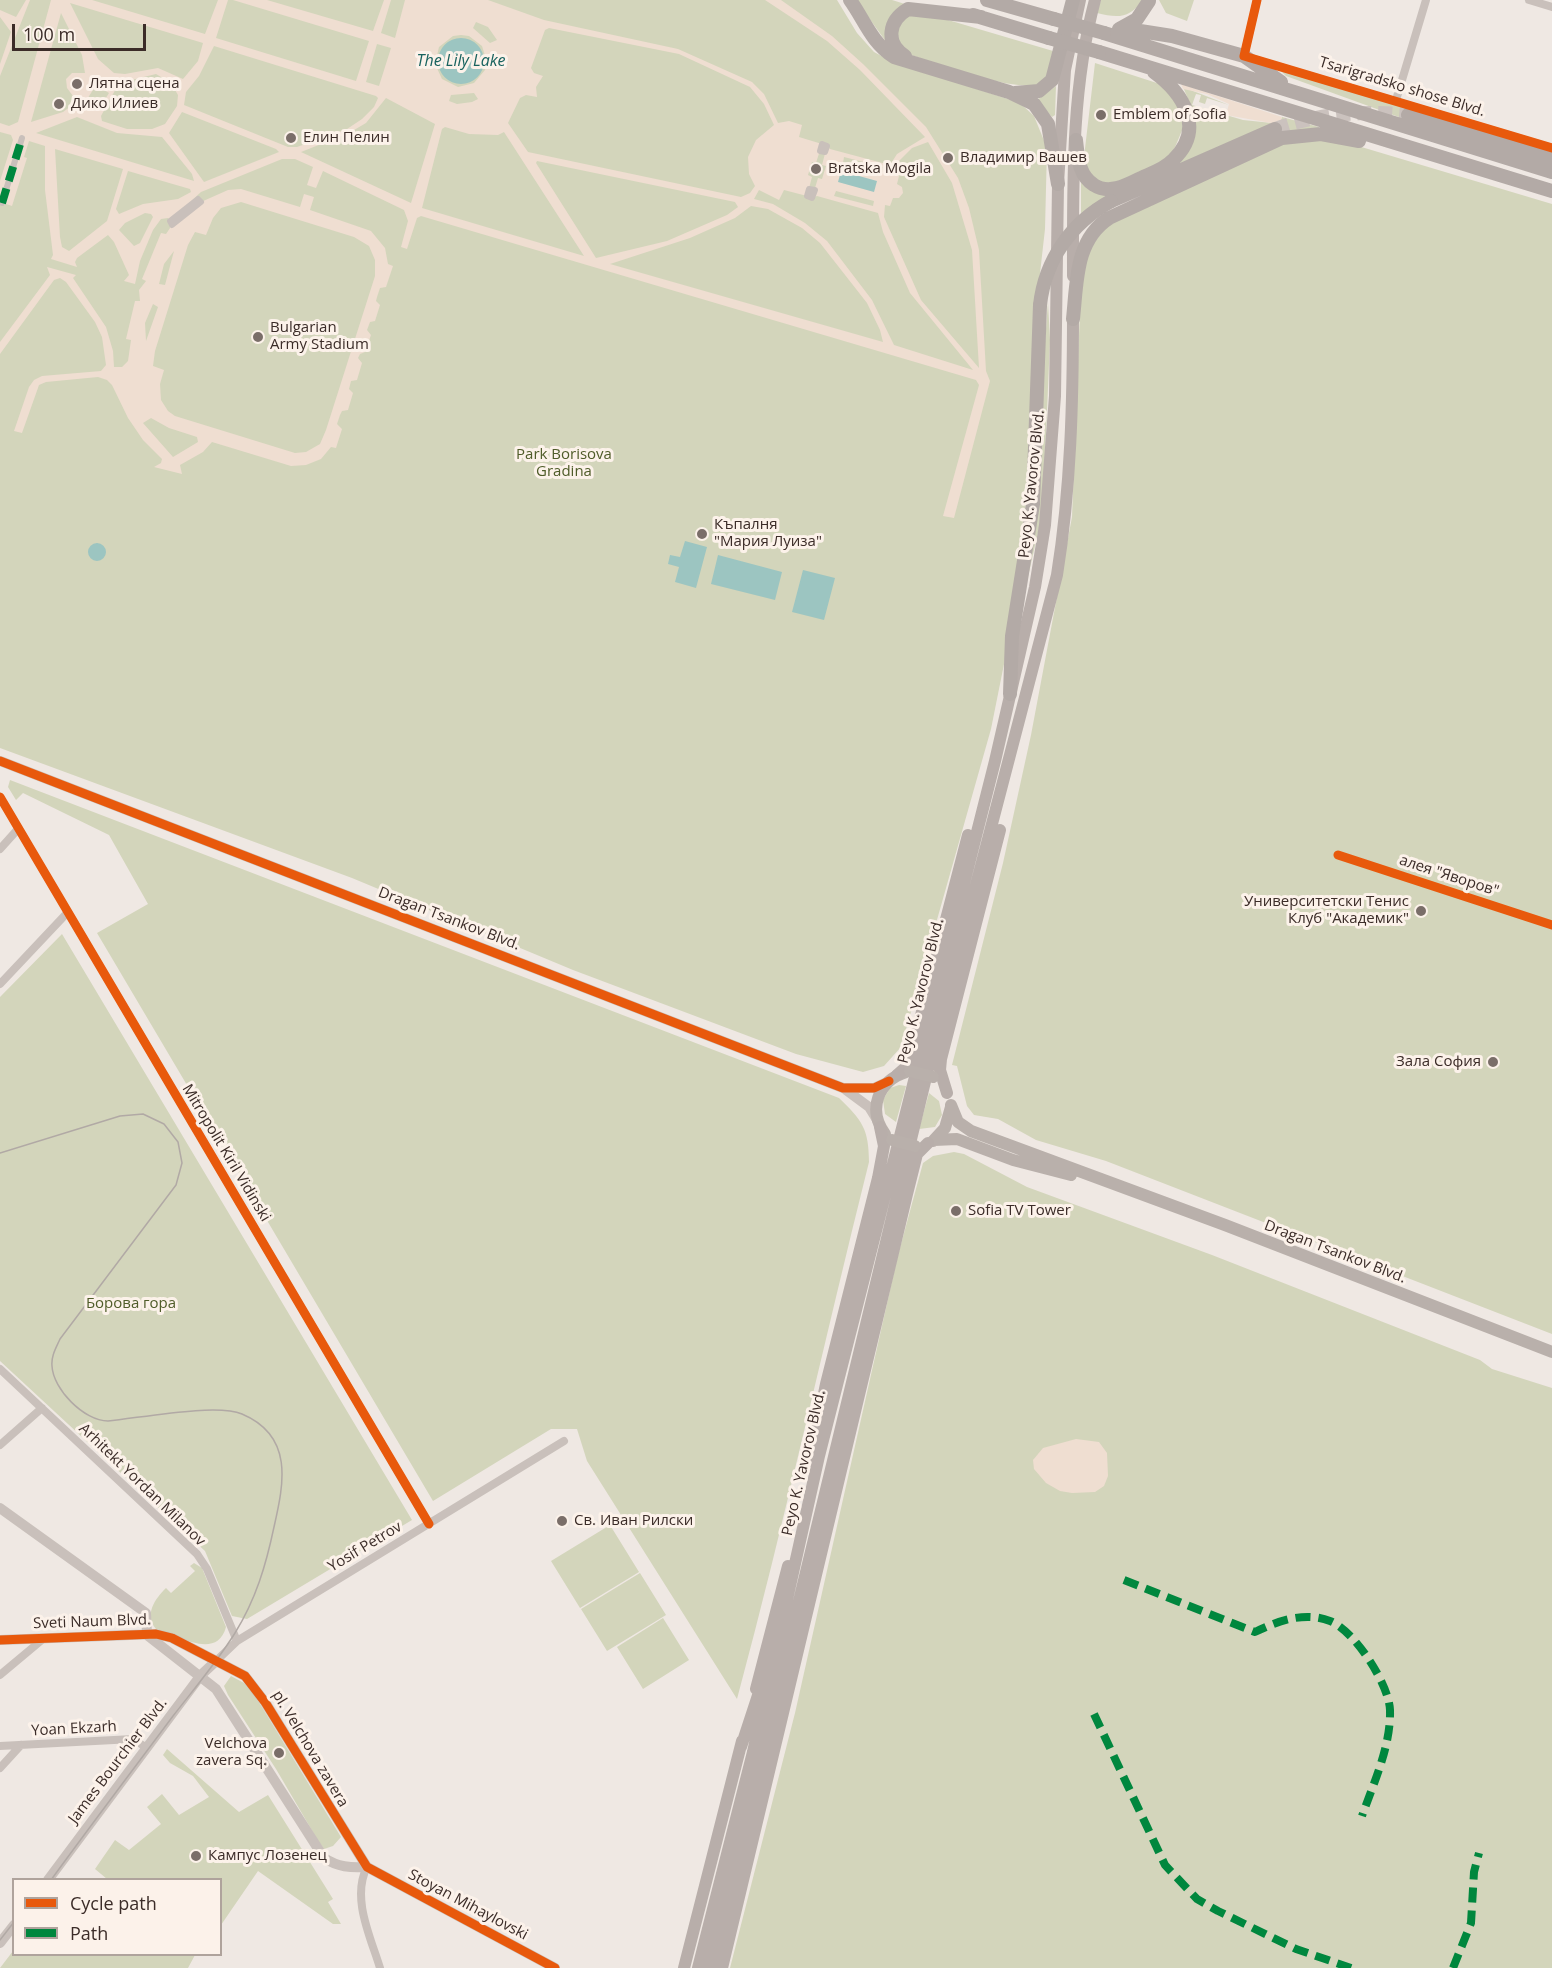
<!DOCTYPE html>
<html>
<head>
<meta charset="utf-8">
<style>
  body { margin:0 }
  #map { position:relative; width:1552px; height:1968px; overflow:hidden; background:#efe8e3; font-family:"Open Sans",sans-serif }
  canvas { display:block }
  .legend { position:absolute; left:12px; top:1878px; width:210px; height:78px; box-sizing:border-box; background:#fcf2ea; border:2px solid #afa39c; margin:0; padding:8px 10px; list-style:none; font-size:18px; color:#3b2c28 }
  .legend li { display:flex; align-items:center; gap:12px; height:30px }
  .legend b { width:30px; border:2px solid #afa39c }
  .scale { position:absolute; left:12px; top:24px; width:134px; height:27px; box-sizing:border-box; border:3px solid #3b2c28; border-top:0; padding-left:8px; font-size:18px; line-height:21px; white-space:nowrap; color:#3b2c28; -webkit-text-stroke:4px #fcf2ea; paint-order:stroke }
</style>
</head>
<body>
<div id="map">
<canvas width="1552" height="1968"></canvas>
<ul class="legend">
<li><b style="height:8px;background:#e8590c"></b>Cycle path</li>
<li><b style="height:8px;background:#00873e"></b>Path</li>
</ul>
<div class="scale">100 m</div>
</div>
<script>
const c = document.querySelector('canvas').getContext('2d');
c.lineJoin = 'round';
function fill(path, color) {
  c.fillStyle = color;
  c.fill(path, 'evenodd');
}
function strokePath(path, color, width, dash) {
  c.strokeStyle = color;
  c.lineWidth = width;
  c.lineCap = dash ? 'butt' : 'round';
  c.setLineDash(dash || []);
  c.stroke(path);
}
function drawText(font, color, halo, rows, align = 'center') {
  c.font = font + ' "Open Sans",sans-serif';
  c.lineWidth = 6;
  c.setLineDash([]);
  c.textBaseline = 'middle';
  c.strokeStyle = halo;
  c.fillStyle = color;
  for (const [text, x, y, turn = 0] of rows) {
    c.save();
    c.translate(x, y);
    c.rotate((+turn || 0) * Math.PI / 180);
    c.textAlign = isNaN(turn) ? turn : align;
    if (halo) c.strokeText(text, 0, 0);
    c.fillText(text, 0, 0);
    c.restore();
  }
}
fill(new Path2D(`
  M0,0H837L857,33L874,52L891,61L1020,103L1034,116L1047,148L1045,229L1036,309L1025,517L1005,659L991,729L901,1047L884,1066L863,1072L796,1054L573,970L352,878L0,748Z
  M856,0H892L905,4L887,43Z
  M1101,0H1142C1130,19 1117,18 1097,13Z
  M1159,0H1194L1187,21L1166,13Z
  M921,12L1053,51C1050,61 1049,80 1039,84C1018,93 932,63 909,54L901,48L897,31L906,16Z
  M1095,63L1163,85L1179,104L1183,128L1173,152L1160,163L1115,183L1104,184L1089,174L1084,157Z
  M1279,69L1410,109L1407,120L1286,76Z
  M1056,86L1055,115L1052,117L1037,100Z
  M1183,87L1229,105L1207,98L1205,104L1199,102L1201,95L1196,94L1192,105L1243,120L1272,123L1081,215V182L1090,189L1168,170L1192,108Z
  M1282,117L1319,127V128L1282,134L1279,125Z
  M1338,140L1552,204V1334L1106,1161L1036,1140L998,1119L974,1115L967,1106L957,1066L952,1065L1003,863L1031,735L1072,517L1081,284L1086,254L1107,225L1277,146L1294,141Z
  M1048,302L1050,340L1044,482L1039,528L1027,581Z
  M10,780L839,1098C862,1120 869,1129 869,1162C824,1341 785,1521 737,1699L587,1461L577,1429H551L433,1501L97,933L148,904L109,835L23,793L16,800L8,787Z
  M62,934L412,1520L247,1619L232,1616L205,1551L0,1361V997Z
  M899,1085L906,1086L896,1122L885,1114L883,1100L890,1088Z
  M929,1093L939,1101L942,1115L935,1127L919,1129Z
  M954,1152L964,1154L1027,1187L1212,1255L1480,1360L1492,1369L1552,1388V1968H730L795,1713L897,1259L923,1163L933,1156Z
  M610,1525L639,1572L580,1608L551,1561Z
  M194,1563L202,1568L226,1627C217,1661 177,1635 156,1629C144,1614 155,1599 166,1588L171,1593L195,1571L190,1566Z
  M640,1573L666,1615L607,1651L581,1609Z
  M663,1618L689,1660L643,1689L617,1647Z
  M231,1676L244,1683L254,1694L341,1837L333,1846L324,1849L317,1839L276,1769L228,1695L224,1686Z
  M167,1749L239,1812L268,1795L333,1899L328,1902L341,1924H333L258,1871L221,1925L220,1880L107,1879L95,1869L115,1840L129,1850L161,1824L147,1807L162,1794L179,1815L209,1797L193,1776L170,1763L163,1755Z
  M13,1951L14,1954L195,1955L188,1968H0Z`), '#d3d5bb');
fill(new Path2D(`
  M26,0H30L0,76V64L11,32L0,17V10L16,17Z
  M51,0H92L205,34L218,0H228L216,38L356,81L369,41L233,0H267L373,31L384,0H391L381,33L395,38L405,0H488L544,20L678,49L752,82L764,94L778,123L789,121L802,125L799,137L822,144L816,163L812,162L808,175L812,177L807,196L784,190L779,200L759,190L754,199L773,204L805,223L827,241L872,300L894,345L973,370L910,293L883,232L878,213L817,196L812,198L818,178L822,179L826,166L822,165L827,146L830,149L890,165L897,154L925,137L860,70L827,41L765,0H781L832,36L863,64L926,127L958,178L969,208L979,250L986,371L990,381L954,518L943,516L979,385L976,380L421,216L417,218L407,249L401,247L408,221L404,210L323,171L316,188L307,185L313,167L295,159H282L201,192L170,221L168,218L161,219L153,230L140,261L135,284L124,281L129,275L114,242L108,235L77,258L75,262L77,267L51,259L53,255L45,190V146L29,141L24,157L27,158L12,206L0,202V181L13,140L11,135L0,132V123L9,126L18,122ZM70,3L203,43L198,61L183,79L158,68L125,74L114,73L98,59ZM61,13L82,55L85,73H72L66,79L67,88L73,96L71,106L63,112L31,122ZM476,22L488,27L497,40L490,43L473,28ZM549,28L679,54L750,87L764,104L774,125L756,140L748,157L749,174L755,186L750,193L741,197L528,152L508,123L520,98L526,95L537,97L536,87L543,76L534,73L531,68L545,30ZM461,35L469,36L482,46L487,62L485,70L474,83L458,87L442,79L435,64L439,47L453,36ZM377,44L391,48L379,86L366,82ZM214,46L376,96L378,98L374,107L362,119L347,129L297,147H288L184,105L186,92L199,76ZM156,74L171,83L178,95L177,106L165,124L152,129H127L102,121L101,116L119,83ZM96,85L109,93L99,109L86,101ZM474,93L478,99L472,102L457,104L449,101L451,95ZM386,98L435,124L411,203L301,152L349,133L366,123ZM182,112L276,149L279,152L204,182L169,133ZM77,117L117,133L162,137L192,174L194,181L36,133ZM445,127L469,134L498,135L504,132L584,256L422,208L442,129ZM928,142L952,183L972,250L979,368L921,300L884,217L885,205L890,206L893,198H899L903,193L902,187L897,184L899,176L893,175L896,164L912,148ZM55,149L123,169L107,221L69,251L62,247L60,237ZM844,157L883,167L882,173L843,163ZM537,161L735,202L738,207L727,215L667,241L596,258L536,163ZM128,171L190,189L191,192L178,199L143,204L119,214L116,209ZM836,191L874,201L873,206L834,196ZM751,206L768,209L802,228L820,243L867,303L880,330L883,342L610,264L690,238L735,218ZM145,213L151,214L153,217L140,243L134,246L119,230L125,223Z
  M1181,84L1282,117L1279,125L1282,134L1271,123L1226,115L1229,104L1207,94L1183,89Z
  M241,189L300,207L304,194L314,197L310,210L371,231L385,248L388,264L393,266L386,287L380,288L377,297L376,301L380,305L375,321L370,322L367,330L371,335L365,352L360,354L358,358L362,363L357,380L351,381L349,389L353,393L348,410L342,411L340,415L337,424L342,429L336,448L331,447L321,459L306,465L291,466L212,442L203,452L180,465L182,474L154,467L161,463L162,459L143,440L128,418L112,385L107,380L98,377L46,382L39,385L22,433L14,431L29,387L34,380L42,376L101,371L106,365L102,337L95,322L66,282L60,278L54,280L0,354V342L50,275L47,267L76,275L73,278L106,327L113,351L114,367H122L128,361L131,340L126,339L135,301H140L139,290L146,281L142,279L161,233L166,234L172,225L201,202L228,190ZM241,202L354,237L369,246L375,260V276L326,430L320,444L306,452L295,453L175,416L168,411L161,400L160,384L164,370L153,366L155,351L188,245L195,232L206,235L213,218L221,208ZM174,251L165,285L159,284L164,264ZM153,304L158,307L146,341L145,323ZM151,418L169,428L197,437L198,442L173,457L143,423Z
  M1076,1439L1099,1442L1107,1453L1108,1476L1104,1486L1095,1492L1072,1493L1060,1491L1046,1483L1034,1469L1033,1460L1043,1448Z`), '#efded1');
fill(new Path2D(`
  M438 61a23 23 0 1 1 46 0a23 23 0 1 1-46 0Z
  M841,171L877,181L874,192L838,182Z
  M685,541L707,547L696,588L675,582L679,567L668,564L670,555L680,557Z
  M88 552a9 9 0 1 1 18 0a9 9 0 1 1-18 0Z
  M718,555L782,572L775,600L711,584Z
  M803,570L835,578L824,620L792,612Z`), '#9cc5c1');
strokePath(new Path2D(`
  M1275,129C1316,114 1364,110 1408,115`), '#cbc2be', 14, [14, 7]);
strokePath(new Path2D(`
  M822,144L827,146L825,152L820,151Z
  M809,189L815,190L812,198L807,196Z
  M198,199L201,202L172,225L170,221Z
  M2,203L22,138`), '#c9c0bb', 6);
strokePath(new Path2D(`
  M1257,0L1244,56L1552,148
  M1529,0L1552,7
  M1396,100L1426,0
  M0,797L429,1524
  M0,849L18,829
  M0,984L67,913
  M0,1369L197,1554L207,1569L237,1641
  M0,1445L42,1408
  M215,1662L237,1641L564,1441
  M0,1675L43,1639
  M0,1746L133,1739L147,1748
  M0,1768L21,1745
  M367,1867C351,1898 371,1938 380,1968`), '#c9c0bb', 8);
strokePath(new Path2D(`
  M0,761L843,1088H874L889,1081
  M846,1090L869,1107L877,1120
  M0,1508L146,1613L147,1635
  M147,1635L216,1689L324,1858C338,1867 350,1868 367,1867
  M0,1640L156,1634L172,1638L245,1676L265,1702L367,1867L555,1968
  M48,1880L201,1675L215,1662
  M0,1943L14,1925`), '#c9c0bb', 10);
strokePath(new Path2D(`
  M951,1105L958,1122L971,1131L1225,1225L1552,1352
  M885,1134C867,1110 878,1081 906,1072
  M934,1140L957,1139L1013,1160L1071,1175
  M933,1141L945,1128L951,1107`), '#b9b0ab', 12);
strokePath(new Path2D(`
  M1073,276C1073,185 1071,89 1095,0
  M897,1075L905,1068L912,1050L968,835
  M947,1093L940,1070L941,1059L1000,830
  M811,1456L826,1384L878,1178L884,1146L880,1127
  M756,1689L788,1566
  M741,1747L762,1683
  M684,1968L742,1741
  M698,1968L753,1752L819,1456L995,761L1035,587L1045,525L1055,396L1058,184L1065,70L1080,0
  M710,1968L929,1065L1057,575C1071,488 1073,400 1073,312
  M722,1968L907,1194L917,1154L928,1143`), '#b8aeaa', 12);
strokePath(new Path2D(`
  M850,0C865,21 871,42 894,57L1009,92L1034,104L1048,124L1058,184
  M987,0L1054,19
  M973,15L1049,38
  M1121,28L1172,36L1244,56L1281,82
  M1119,29L1137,19L1149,1
  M1104,33L1552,172
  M1099,52L1552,191
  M905,56C885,43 888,21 908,9L981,17
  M1015,93L1039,91L1052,80L1073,0
  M1408,115L1552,159
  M1076,140C1078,156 1078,175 1094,185C1109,195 1127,185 1141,178C1152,173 1165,169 1173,160C1206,129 1183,93 1154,72
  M1111,201L1275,129
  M1073,319C1077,282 1075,240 1109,218L1282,138L1321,134L1359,141
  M1010,694L1012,636L1033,504L1040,305`), '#b3aaa6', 14);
strokePath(new Path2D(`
  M0,1153L120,1116L143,1114L164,1124L178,1142L182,1163L176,1185L60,1339C56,1348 51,1356 52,1366C53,1389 84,1421 108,1421C140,1418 216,1403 242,1414C294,1436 284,1483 274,1527C266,1565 256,1599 235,1633C217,1662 194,1689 173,1716C132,1771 91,1825 51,1880
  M0,1940L14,1922`), '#b1a9a5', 1.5);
strokePath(new Path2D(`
  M910,1071L933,1077
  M892,1140L915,1146`), '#b9b0ab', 12);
strokePath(new Path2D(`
  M1054,19L1104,33
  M1049,38L1099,52
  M1040,305C1045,260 1071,223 1111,201`), '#b3aaa6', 14);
strokePath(new Path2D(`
  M2,203L22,138
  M1124,1580L1255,1632C1278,1621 1304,1611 1330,1621C1354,1630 1389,1684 1390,1710C1391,1746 1374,1782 1362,1816
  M1094,1714L1165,1865L1197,1899L1218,1911L1296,1949L1351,1968
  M1453,1968L1471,1923L1474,1872L1479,1853`), '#00873e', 8, [15, 8]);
strokePath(new Path2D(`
  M1257,0L1244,56L1552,148
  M0,761L843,1088H874L889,1081
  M0,797L429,1524
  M1338,855L1552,925
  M0,1640L156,1634L172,1638L245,1676L265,1702L367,1867L555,1968`), '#e8590c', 9);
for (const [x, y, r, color] of [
  [77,84,6,"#7a6e69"],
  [59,104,6,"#7a6e69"],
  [1101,115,6,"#7a6e69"],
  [291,138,6,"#7a6e69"],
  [948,158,6,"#7a6e69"],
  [816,169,6,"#7a6e69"],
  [258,337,6,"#7a6e69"],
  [702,534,6,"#7a6e69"],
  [1421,911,6,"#7a6e69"],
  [1493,1062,6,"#7a6e69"],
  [956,1211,6,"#7a6e69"],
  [562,1521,6,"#7a6e69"],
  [279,1753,6,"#7a6e69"],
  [196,1856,6,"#7a6e69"]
]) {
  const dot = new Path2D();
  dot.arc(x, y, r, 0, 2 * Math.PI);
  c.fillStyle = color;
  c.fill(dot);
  strokePath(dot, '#fcf2ea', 2);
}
drawText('15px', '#3b2c28', '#fcf2ea', [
  ["Лятна сцена",89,84],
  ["Дико Илиев",71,104],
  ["Emblem of Sofia",1113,115],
  ["Елин Пелин",303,138],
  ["Владимир Вашев",960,158],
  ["Bratska Mogila",828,169],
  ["Bulgarian",270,328],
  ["Army Stadium",270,345],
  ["Къпалня",714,525],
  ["\"Мария Луиза\"",714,542],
  ["Университетски Тенис",1409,902,"right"],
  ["Клуб \"Академик\"",1409,919,"right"],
  ["Зала София",1481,1062,"right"],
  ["Sofia TV Tower",968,1211],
  ["Св. Иван Рилски",574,1521],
  ["Velchova",267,1744,"right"],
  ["zavera Sq.",267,1761,"right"],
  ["Кампус Лозенец",208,1856]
], 'left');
drawText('15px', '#3b2c28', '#fcf2ea', [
  ["Tsarigradsko shose Blvd.",1402,87,17],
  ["Peyo K. Yavorov Blvd.",1032,484,-84],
  ["алея \"Яворов\"",1449,876,18],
  ["Dragan Tsankov Blvd.",449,919,21],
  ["Peyo K. Yavorov Blvd.",921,991,-76],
  ["Mitropolit Kiril Vidinski",226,1153,59],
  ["Dragan Tsankov Blvd.",1335,1252,21],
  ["Peyo K. Yavorov Blvd.",804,1463,-77],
  ["Arhitekt Yordan Milanov",142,1485,44],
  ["Yosif Petrov",365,1547,-31],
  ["Sveti Naum Blvd.",92,1622,-2],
  ["Yoan Ekzarh",74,1729,-3],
  ["pl. Velchova zavera",310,1749,59],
  ["James Bourchier Blvd.",118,1761,-53],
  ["Stoyan Mihaylovski",468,1905,28]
]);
drawText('15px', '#4f5c29', '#fcf2ea', [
  ["Park Borisova",564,455],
  ["Gradina",564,472],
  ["Борова гора",131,1304]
]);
drawText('italic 16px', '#18625e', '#fcf2ea', [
  ["The Lily Lake",461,61]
]);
</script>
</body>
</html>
